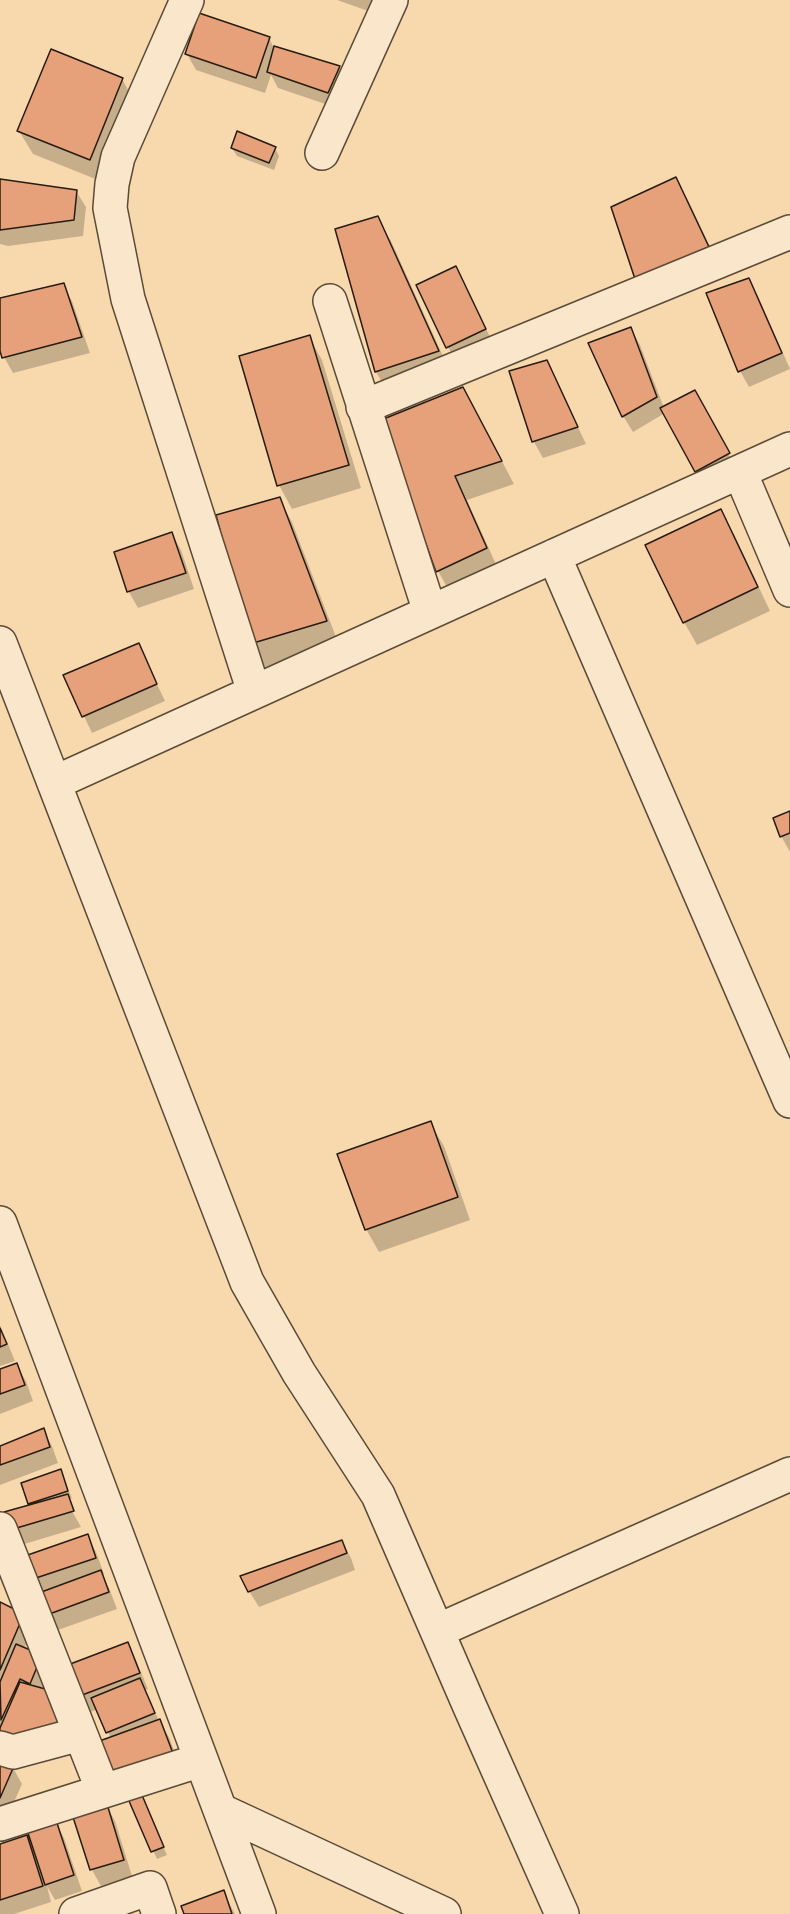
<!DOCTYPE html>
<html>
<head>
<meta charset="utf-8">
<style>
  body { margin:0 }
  canvas { display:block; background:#f8d9ae }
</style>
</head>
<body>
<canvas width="790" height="1914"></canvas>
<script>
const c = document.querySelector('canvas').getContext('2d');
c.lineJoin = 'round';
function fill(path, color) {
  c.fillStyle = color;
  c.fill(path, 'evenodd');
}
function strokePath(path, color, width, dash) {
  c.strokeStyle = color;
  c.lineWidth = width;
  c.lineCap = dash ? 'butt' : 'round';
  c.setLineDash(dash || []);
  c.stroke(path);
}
fill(new Path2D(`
  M337,0H394L388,18Z
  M269,38L274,48L339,67L348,83L337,108L278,88L271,75L265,93L196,70L187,54Z
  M122,79L135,102L103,182L33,154L19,131Z
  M232,148H275L279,156L274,170L237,156Z
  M676,179L689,202L721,270L650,301Z
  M0,180L76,191L86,207L83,236L8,246L0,244Z
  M377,218L391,241L451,374L390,395L376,372Z
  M748,280L758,296L790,369L749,387L740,371Z
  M464,284L494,345L457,363L448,347Z
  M63,285L72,301L90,353L13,373L4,357L0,346V300Z
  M631,329L640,345L664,408H703L737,470L706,487L665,413L633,432L623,416Z
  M309,337L322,360L361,488L292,509L279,485Z
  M546,361L586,444L543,458L534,442L511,372Z
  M476,412L514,484L467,500L499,571L451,594L438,571L383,421Z
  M279,499L292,522L339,645L265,667L251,644Z
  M720,511L734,534L770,611L697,645L684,622Z
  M172,534L181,550L194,589L138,608L129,592L116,553Z
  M138,645L165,701L92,733L65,676Z
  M790,813V852L781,836Z
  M430,1123L444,1146L470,1220L379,1252L366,1229Z
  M0,1325L15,1361L0,1366Z
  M16,1365L26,1381L33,1401L0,1414V1371Z
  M43,1430L52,1446L58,1463L0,1485V1447Z
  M60,1471L72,1498L69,1499L77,1514L75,1511H72L81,1527L21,1545L12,1529L31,1506L23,1484Z
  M87,1536L96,1552L104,1574L102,1575L109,1588L117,1609L55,1631L32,1579Z
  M342,1542L351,1558L355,1570L259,1607L249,1591Z
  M0,1604L32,1631L24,1649L51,1672L43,1690L0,1732Z
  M127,1644L136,1660L148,1689L145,1690L159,1721L169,1737L182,1772L137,1788L167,1855L157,1859L128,1795L111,1739L98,1709L88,1713L79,1697Z
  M0,1761L13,1768L22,1784L3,1827L0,1825Z
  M106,1805L115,1821L132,1876L101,1886L92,1870L74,1815Z
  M55,1822L64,1838L82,1891L55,1900L47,1886L51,1902L14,1914H0V1845L26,1837L33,1849Z
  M223,1892L235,1914H185Z`), '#0003');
const building = new Path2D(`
  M199,13L270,37L256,78L185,54Z
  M274,46L340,66L328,93L267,72Z
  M51,49L123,78L90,160L17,131Z
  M237,131L276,147L269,163L231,148Z
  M676,177L709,247L635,279L611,207Z
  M0,179L77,190L74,220L0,230Z
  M378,216L439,351L375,372L335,229Z
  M456,266L486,329L446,348L416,285Z
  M749,278L782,353L738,372L706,293Z
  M64,283L82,337L2,358L0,351V298Z
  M631,327L657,397L622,417L588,343Z
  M310,335L349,465L277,486L239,356Z
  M547,360L578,427L532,442L509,371Z
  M463,387L502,461L455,476L487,548L436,572L381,420Z
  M695,390L730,453L695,472L660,408Z
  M280,497L327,621L250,644L216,515Z
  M721,509L758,587L683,623L645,545Z
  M172,532L186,573L127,592L114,552Z
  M139,643L157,684L82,717L63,675Z
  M790,811V833L780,837L773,818Z
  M431,1121L458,1197L365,1230L337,1154Z
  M0,1328L7,1344L0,1347Z
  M17,1363L25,1385L0,1394V1369Z
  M44,1428L50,1447L0,1465V1446Z
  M61,1469L68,1491L28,1504L21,1483Z
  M68,1494L74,1511L10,1530L4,1512Z
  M88,1534L96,1558L30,1580L22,1557Z
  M342,1540L347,1553L248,1592L240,1576Z
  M101,1570L109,1592L44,1616L36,1594Z
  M0,1602L24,1614L0,1670Z
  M128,1642L140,1673L77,1697L65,1666Z
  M16,1644L42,1655L30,1684L20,1679L1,1720L0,1682Z
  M140,1678L155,1713L106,1733L91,1698Z
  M20,1682L56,1692L61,1731L16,1742L0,1735V1728Z
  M160,1719L174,1756L107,1779L94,1743Z
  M0,1760L14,1766L0,1798Z
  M139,1788L164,1847L151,1852L126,1794Z
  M107,1804L124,1860L90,1870L72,1814Z
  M56,1820L74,1875L45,1885L27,1830Z
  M27,1835L43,1886L0,1900V1844Z
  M224,1890L232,1914H184L181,1906Z`);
fill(building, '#e7a17a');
strokePath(building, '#261c10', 1.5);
const minor = new Path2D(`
  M187,0L118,157L112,184L110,208L128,299L254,692
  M322,153L391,0
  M330,301L430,612
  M363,407L790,232
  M740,472L790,590
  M554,556L790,1101
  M0,643L247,1282L299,1373L378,1495L470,1707L562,1914
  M54,783L790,449
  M0,1223L259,1914
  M0,1529L103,1791
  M437,1631L790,1474
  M0,1748L13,1752L80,1734
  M222,1811L444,1914
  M0,1824L201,1760
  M76,1914L150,1888L159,1914`);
strokePath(minor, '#5a4b38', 36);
strokePath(minor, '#fae6ca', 33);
</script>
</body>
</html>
